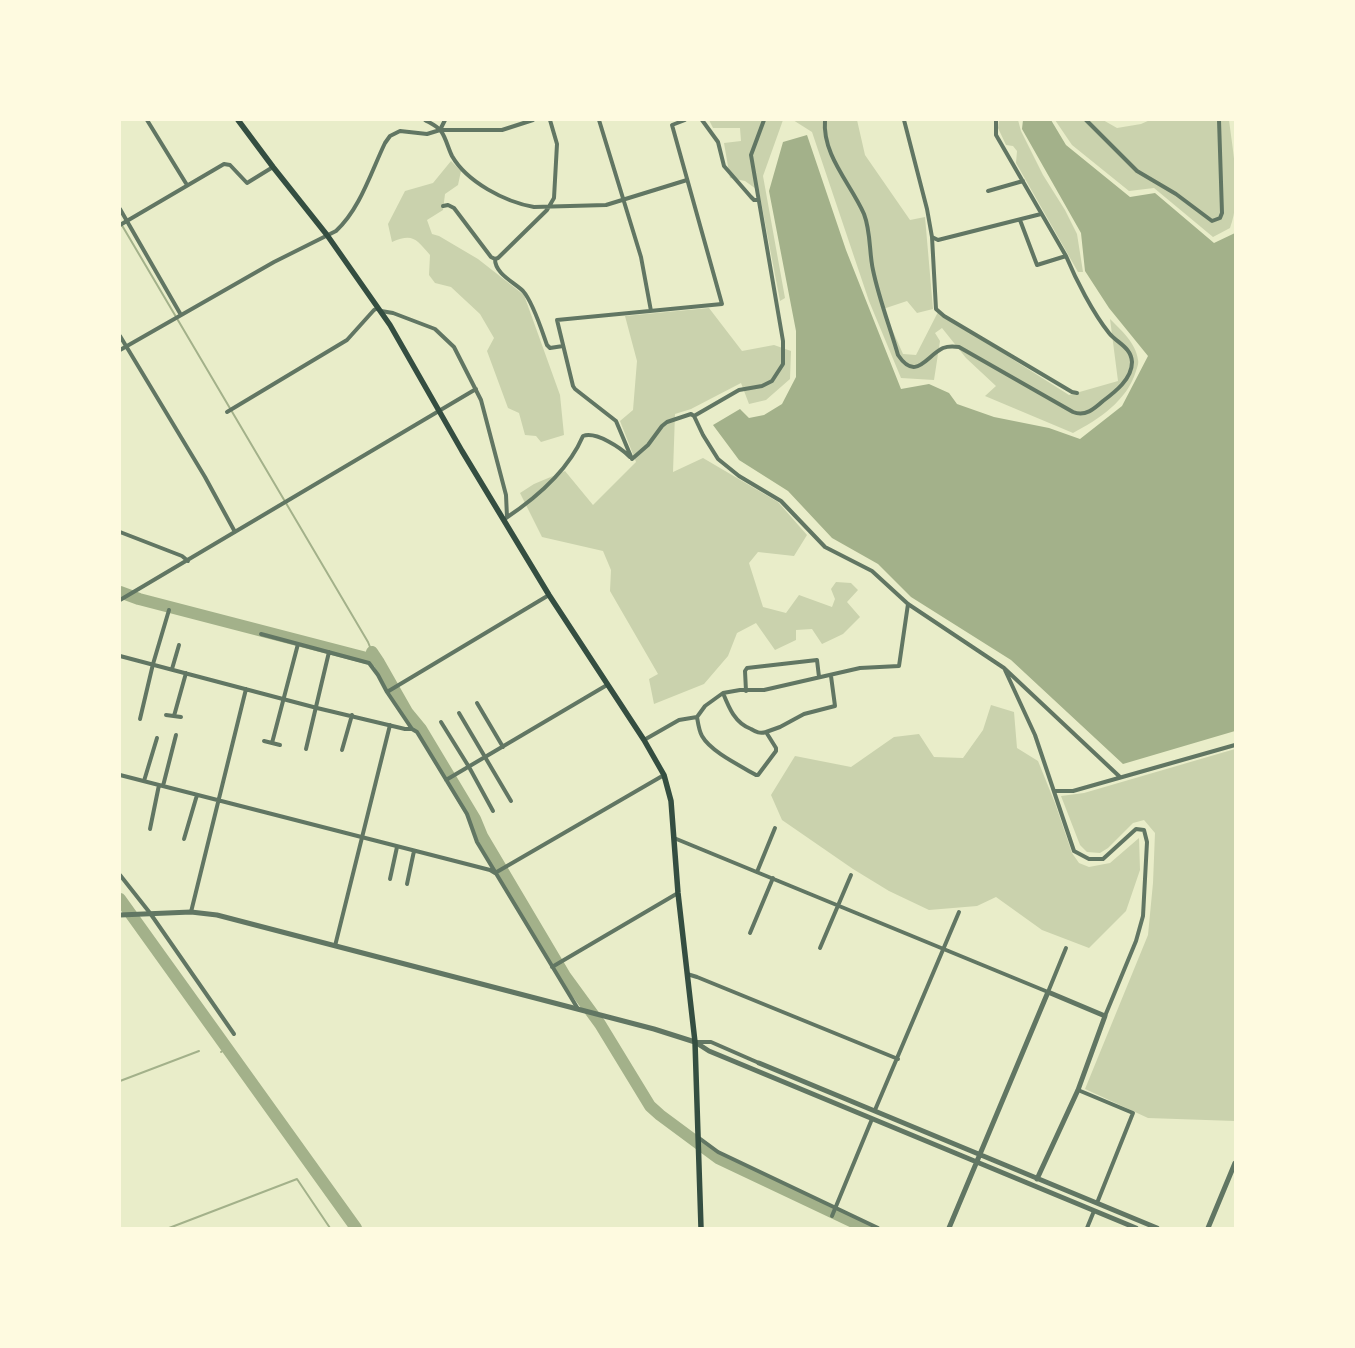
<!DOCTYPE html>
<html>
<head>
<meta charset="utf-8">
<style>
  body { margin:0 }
  #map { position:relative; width:1355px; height:1348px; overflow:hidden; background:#e9edc9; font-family:"IBM Plex Sans",sans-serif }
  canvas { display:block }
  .frame { position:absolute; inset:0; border:121px solid #fefae0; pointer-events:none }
</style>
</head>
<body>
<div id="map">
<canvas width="1355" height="1348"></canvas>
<div class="frame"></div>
</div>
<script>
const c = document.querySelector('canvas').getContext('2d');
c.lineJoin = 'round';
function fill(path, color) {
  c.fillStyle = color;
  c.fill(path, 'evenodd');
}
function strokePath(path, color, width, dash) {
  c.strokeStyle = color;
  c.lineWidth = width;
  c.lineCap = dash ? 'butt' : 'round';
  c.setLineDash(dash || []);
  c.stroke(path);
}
fill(new Path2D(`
  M709,120H783L763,176L785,298L780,301L759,191L745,181L730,178L724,143L741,141L740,128H713Z
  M793,120H857L865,155L910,220L925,217L933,309L917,313L907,301L883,309L903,354L916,355L938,312L1069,395L1118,381L1110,319C1121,330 1136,343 1138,360C1139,363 1137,368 1136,371C1127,401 1099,419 1073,433L985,396L996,386L966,358L942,328L935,333L940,341L934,380L901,378L869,301L812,132Z
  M999,120H1018L1021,131L1043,175L1065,210L1077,234L1083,272H1078L1016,163L1017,151L1013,146L1006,145L998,128Z
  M1055,120H1103L1117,128L1141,124L1150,120H1229C1233,153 1242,197 1230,228L1213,237L1154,188L1129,191L1072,145Z
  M451,161L461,171L458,185L445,194L443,210L427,220L432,234L439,236L478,259L524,295L560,395L564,435L541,442L536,436L525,435L519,413L508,408L487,351L494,338L480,314L451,287L435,283L429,275L430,255C416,239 413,233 392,242L388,224L405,191L433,183Z
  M709,308L742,351L774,345L791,351L790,379L766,400L749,404L741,383L691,409L675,414L673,472L703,458L778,502L807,535L794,556L758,552L749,563L763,607L786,613L799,595L832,607L835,599L831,589L836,582L851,583L858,590L847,602L860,617L843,634L822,644L812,629L796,630V640L775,650L756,623L737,633L728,656L704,684L654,704L649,679L658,674L610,591L611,570L603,551L542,537L520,493L534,484L565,471L593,505L636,462L620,421L633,410L637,361L625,316Z
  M991,705L1014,712L1017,748L1038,761L1055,803L1072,853L1079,863L1089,867L1110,863L1139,838L1140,870L1126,911L1089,948L1042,930L996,897L977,906L929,910L889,891L853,869L782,820L771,795L795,756L851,767L894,737L919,734L934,757L963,758L983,730Z
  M1235,749V1121L1148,1118L1085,1089L1148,935L1153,883L1155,833L1144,820L1133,823L1108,848L1100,853L1087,852L1080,845L1061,796L1084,793Z`), '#cad2ad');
fill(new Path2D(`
  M1023,120H1051L1066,145L1130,197L1155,193L1214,243L1235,233V731L1123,764L1011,660L911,597L878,564L832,538L788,491L739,460L713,425L740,409L749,418L764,415L782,404L796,377V331L769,191L783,142L807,135L846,250L901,389L929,384L949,393L957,404L994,417L1049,428L1080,439L1122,406L1148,356L1109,308L1085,271L1081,233L1022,129Z`), '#a3b18a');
strokePath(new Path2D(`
  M120,222L368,642L372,652
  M221,1052L227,1048
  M120,1081L199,1051
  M169,1228L297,1179L330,1228`), '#a3b18a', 2);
strokePath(new Path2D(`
  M120,592L139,599L378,661L372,652
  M378,661L407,712L421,729L475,819L482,836L565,976L600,1024L650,1106L660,1115L718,1158L866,1228
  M120,899L356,1228`), '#a3b18a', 12);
strokePath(new Path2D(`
  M147,120L187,185
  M425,120C430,123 437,126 441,131C446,138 448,148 452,156C467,182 505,202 534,207L606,205L687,180
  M550,120L557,144L554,198L547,210L498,258L495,259C495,274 514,282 523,291C533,302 542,331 547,345L550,348L563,346
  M599,120L641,257L651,311
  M702,120L718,142L724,166L751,197L754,200H758
  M825,120C822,155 851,184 864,214C871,232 869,252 873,270C879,299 890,327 898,355C916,382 926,356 943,348C948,346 953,346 959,347L1073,412C1085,417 1094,409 1103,401C1115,392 1132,379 1132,362C1131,347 1117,343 1109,333C1093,313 1076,280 1066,256L996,135V120
  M904,120L927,209L932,237L936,309L944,316L1072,392L1077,393
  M1086,120L1137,171L1176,194L1212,221L1220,218L1222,213L1219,120
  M440,130L445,120
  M988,191L1023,181
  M443,206L448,205L454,208L491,257L495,259
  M120,209L181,315
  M1020,220L1037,265L1066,256
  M120,225L224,164L230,165L247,183L273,167
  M932,237L938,240L1041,214
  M381,311L393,313L435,329L454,347L481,400L506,495L507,517
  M120,336L205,477L235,532
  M120,350L274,262L336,231C360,209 371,172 385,143L390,136L400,131L427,134L440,130H502L533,120
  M227,412L347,340L374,310L378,308
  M694,416L703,435L718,459L739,476L781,501L825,547L872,571L908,604L1004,668L1120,777
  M632,459L616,421L575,389L573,386L557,320L722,304L672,125L685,120
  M632,459L648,445L662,426L667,422L691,414L694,416L739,390L762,386L772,381L783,364V341L751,155L764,120
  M506,518C536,498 568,471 583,436C596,431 621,448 630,457
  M120,532L182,556L188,561
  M120,600L476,389
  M261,634L369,663L378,675L387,692
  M120,656L317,708L405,729H412L387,692L549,595
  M172,669L179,645
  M1005,670L1035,735L1074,851L1089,859H1103L1136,829L1144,830L1147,842L1143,916L1136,941L1105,1016
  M746,691L745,671L747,668L817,660L819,677
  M477,703L503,747
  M459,713L511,801
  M166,715L181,717
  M174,716L186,673
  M697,717C698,723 699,731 702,736C711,752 741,766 756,775H758L776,751V748L766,732C760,734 756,732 751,729C735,723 729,708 723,693
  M140,719L153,664L169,610
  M441,722L469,767L493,811
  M412,729L417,732L467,814L477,842L578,1009
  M766,732L780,727L804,714L835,706L831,676
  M644,740L679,720L697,717L705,706L723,693L740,690H764L860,668L899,666L908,604
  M264,741L280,745
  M272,743L298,644
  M306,749L329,652
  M342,750L352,715
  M120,775L490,870L495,873L664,775
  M446,780L607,685
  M144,781L157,738
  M163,786L176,735
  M1054,791H1073L1235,745
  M150,829L159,785
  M674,838L1048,992L1066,948
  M184,839L197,795
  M757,872L775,828
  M120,875L150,913L234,1034
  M390,879L397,847
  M407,884L414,851
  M191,912L246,689
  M750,933L773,878
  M335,946L390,725
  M820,948L851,875
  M552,967L678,893
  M687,974L697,977L898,1059
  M695,1042H711L759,1063
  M1078,1090L1133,1113L1097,1203
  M875,1110L959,912
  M699,1138L718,1152L878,1228
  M832,1216L872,1119
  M1087,1228L1094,1211`), '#617663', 4);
strokePath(new Path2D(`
  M120,915L191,912L217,915L654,1029L695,1042L709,1051L1136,1228
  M759,1063L1157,1228
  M949,1228L1048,992L1105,1016L1078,1090L1037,1179
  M1208,1228L1235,1163`), '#617663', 5);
strokePath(new Path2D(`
  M238,120L273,167L327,235L390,325L462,451L549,595L644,740L664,775L671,801L678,893L695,1042L701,1228`), '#344e41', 5.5);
</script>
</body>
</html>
